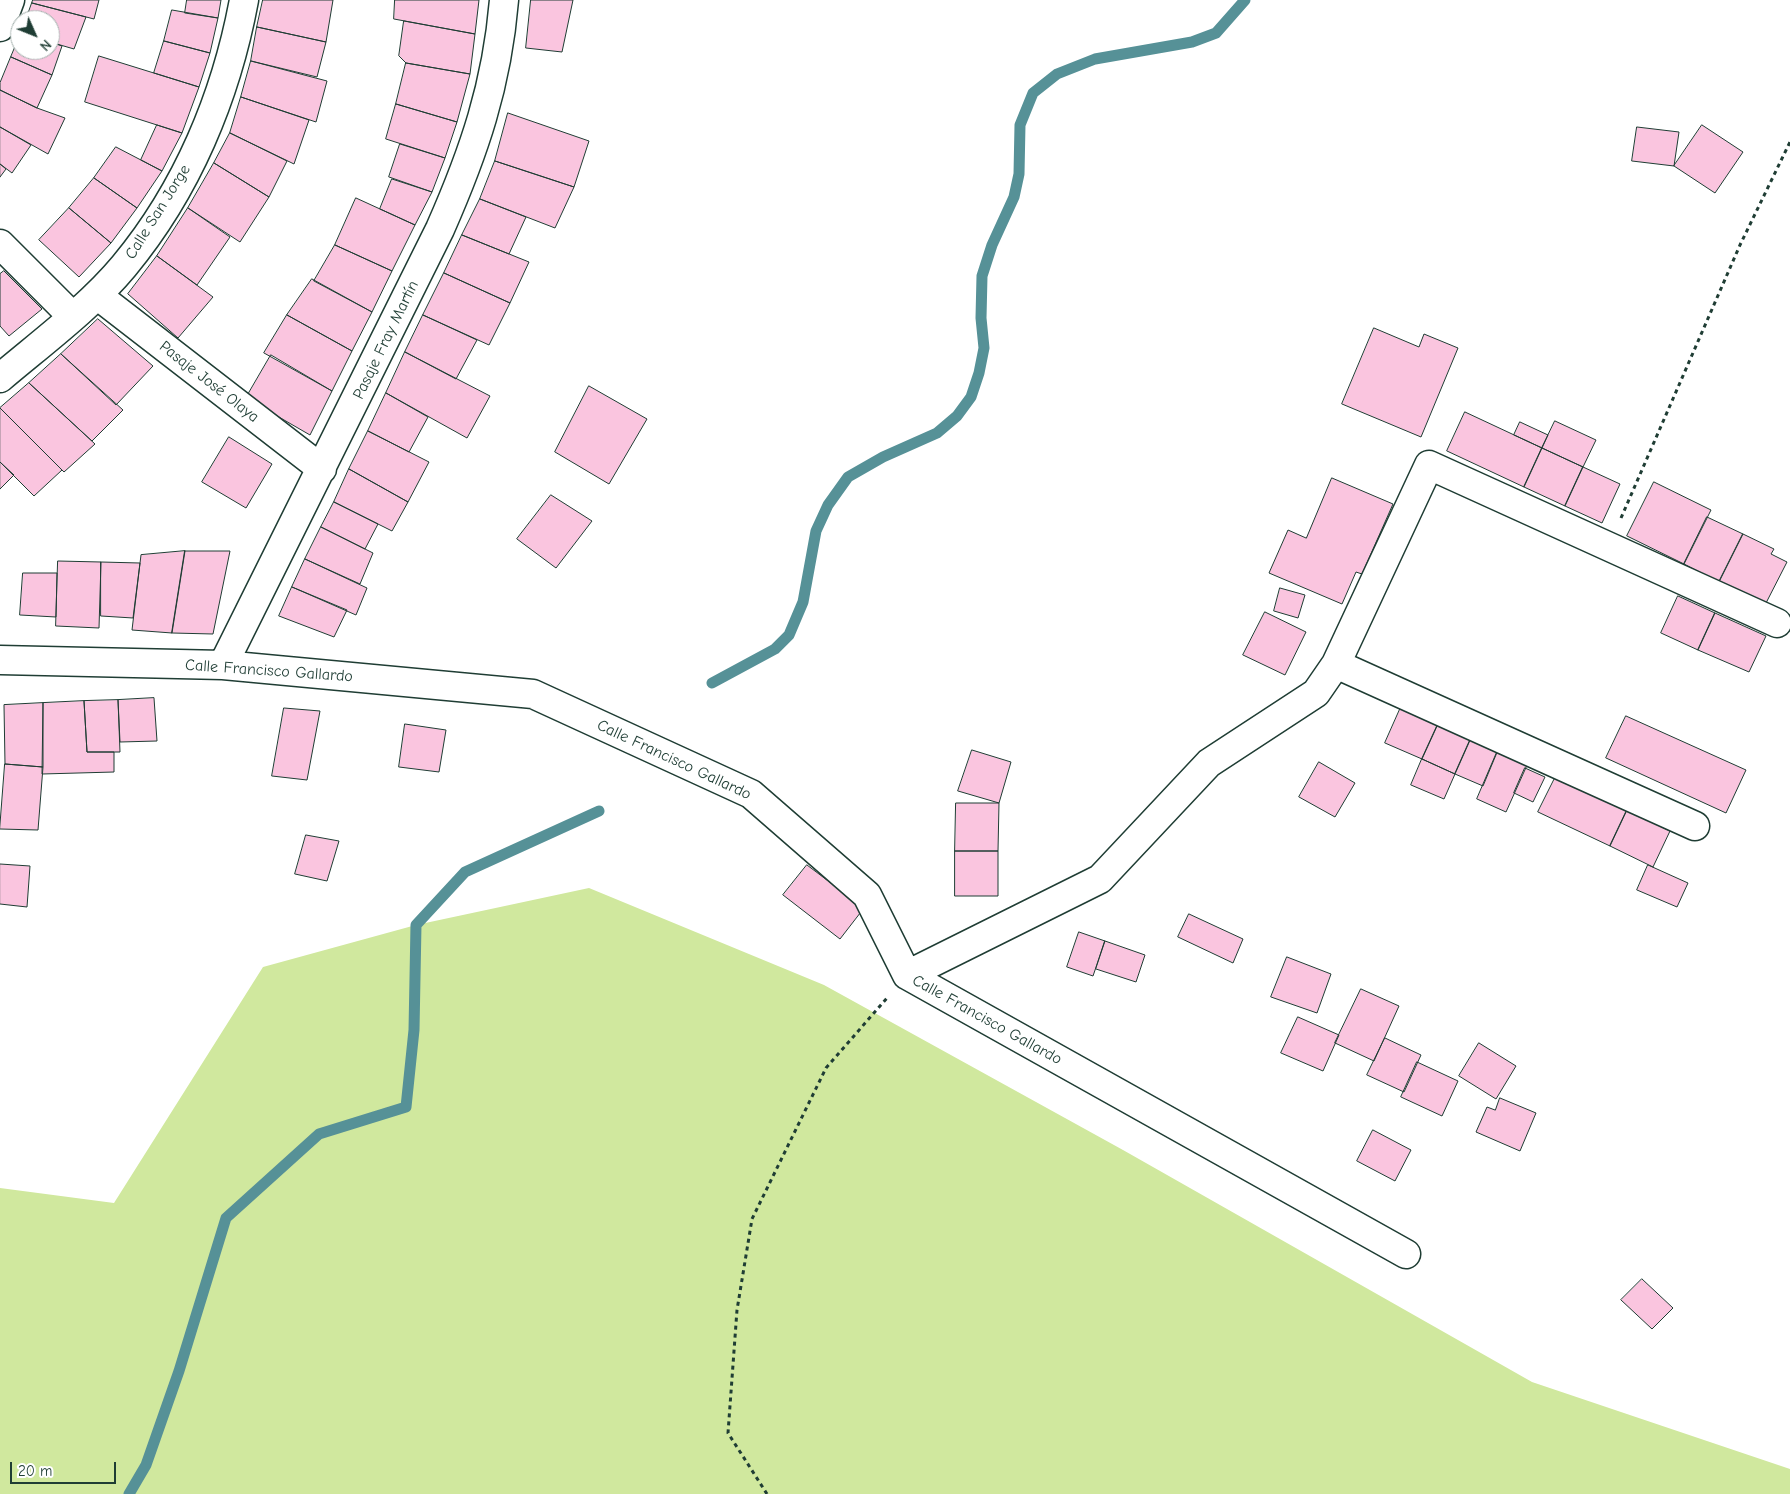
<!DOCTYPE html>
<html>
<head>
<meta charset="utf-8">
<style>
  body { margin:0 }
  #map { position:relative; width:1790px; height:1494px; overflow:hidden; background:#fff; font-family:"Comic Neue",sans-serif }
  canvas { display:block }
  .north { position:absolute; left:10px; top:10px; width:50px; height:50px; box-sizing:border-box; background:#fff; border:1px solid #a5b1ae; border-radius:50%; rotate:134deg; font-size:14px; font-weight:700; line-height:20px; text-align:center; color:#1f3d34 }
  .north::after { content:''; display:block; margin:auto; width:18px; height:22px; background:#1f3d34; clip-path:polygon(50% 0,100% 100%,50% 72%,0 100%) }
  .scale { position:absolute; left:10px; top:1462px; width:106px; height:22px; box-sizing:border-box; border:2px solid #1f3d34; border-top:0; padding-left:6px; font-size:15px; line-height:18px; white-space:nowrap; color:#1f3d34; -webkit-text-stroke:4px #fff; paint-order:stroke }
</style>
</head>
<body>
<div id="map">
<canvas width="1790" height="1494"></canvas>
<div class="north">N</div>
<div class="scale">20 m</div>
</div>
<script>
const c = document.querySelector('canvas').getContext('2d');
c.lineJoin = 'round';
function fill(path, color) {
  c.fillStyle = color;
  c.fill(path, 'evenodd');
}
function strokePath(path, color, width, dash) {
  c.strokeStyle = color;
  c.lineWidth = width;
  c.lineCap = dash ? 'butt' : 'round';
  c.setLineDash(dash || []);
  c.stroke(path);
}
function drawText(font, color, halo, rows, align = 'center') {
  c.font = font + ' "Comic Neue",sans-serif';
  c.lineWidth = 4.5;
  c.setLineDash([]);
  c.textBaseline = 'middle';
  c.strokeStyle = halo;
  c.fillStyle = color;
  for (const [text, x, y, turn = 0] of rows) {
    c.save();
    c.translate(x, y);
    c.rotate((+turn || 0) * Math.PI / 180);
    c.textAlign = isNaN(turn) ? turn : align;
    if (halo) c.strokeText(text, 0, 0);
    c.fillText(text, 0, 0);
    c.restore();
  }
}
fill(new Path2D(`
  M589,888L824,985L1123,1150L1532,1382L1790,1469V1494H0V1188L114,1203L263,967L416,925Z`), '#d0e89e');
strokePath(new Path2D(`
  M712,683L775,649L789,635L803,602L816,531L828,505L848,477L883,457L937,433L957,416L971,397L979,373L984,348L981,318L982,276L992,245L1014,197L1019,174L1020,125L1033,93L1057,74L1095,59L1192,42L1216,33L1245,0
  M129,1494L146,1465L179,1371L226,1218L319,1134L406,1107L414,1030L416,925L465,872L599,811`), '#569197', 11);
const building = new Path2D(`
  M33,0H99L94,19L32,3Z
  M187,0H221L218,18L185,13Z
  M263,0H333L326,42L257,27Z
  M395,0H479L475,34L394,19Z
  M531,0H573L562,52L526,48Z
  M32,3L86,17L74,49L50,42V20H26Z
  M172,10L218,18L210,53L164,41Z
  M404,21L475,34L470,74L406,63L399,56Z
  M257,27L326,42L317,77L251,61Z
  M20,35V50H50V42L62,46L52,75L11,57Z
  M164,41L210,53L199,87L154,73Z
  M99,56L199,87L182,133L85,102Z
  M11,57L52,75L37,108L0,90V83Z
  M251,61L327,81L316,122L241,97Z
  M406,63L470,74L457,122L396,104Z
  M0,90L37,108L65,118L48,154L0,127Z
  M241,97L309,120L294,164L230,133Z
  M396,104L457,122L445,158L386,139Z
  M508,113L589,141L574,187L495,161Z
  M157,125L182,133L162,171L141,160Z
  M1702,125L1743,152L1715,193L1674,166Z
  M0,127L31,145L12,173L0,164Z
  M1637,127L1679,132L1674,166L1632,161Z
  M230,133L287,161L269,197L214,163Z
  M400,144L445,158L432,192L389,177Z
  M116,147L162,171L137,208L94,178Z
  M495,161L574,187L555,228L480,199Z
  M214,163L269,197L240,242L188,208Z
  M0,164L6,169L0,177Z
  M94,178L137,208L111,243L69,208Z
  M392,179L432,192L415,225L380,209Z
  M356,198L415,225L392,271L335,245Z
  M480,199L526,217L509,254L462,235Z
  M69,208L111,243L79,277L39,240Z
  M188,208L230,237L197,285L157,256Z
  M462,235L529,262L510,303L444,273Z
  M335,245L392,271L372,312L314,281Z
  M157,256L213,297L178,338L128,294Z
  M4,271L42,309L9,336L0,326V274Z
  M444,273L510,303L489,345L423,315Z
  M312,279L372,312L352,351L287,315Z
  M287,315L352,351L332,391L264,353Z
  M423,315L477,340L456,379L405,352Z
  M98,319L153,366L116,405L61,354Z
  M1374,328L1419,347L1424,334L1458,348L1421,437L1342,404Z
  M405,352L490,396L467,438L386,393Z
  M61,354L123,410L92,441L29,383Z
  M271,355L332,391L310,435L246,398Z
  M29,383L95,444L64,472L0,408Z
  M589,386L647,419L609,484L555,452Z
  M386,393L428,417L409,452L368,431Z
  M0,408L62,470L34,496L0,462Z
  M1465,412L1542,448L1524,487L1447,451Z
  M1555,421L1596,440L1583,467L1542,448Z
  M1520,422L1548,435L1542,448L1514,435Z
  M368,431L429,462L408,502L349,469Z
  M229,437L272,464L246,508L202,482Z
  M1542,448L1583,467L1565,506L1524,487Z
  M0,462L14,475L0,489Z
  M1583,467L1620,484L1602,523L1565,506Z
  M349,469L408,502L392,531L334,502Z
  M1332,478L1393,504L1362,574L1356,572L1342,604L1269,573L1288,530L1306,538Z
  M1654,482L1711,510L1684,564L1627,536Z
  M551,495L592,521L556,568L517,539Z
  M334,502L378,524L365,549L321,527Z
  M1707,517L1743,534L1719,582L1684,564Z
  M321,527L373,553L360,584L305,559Z
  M1743,534L1774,549L1771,554L1787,562L1765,605L1719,582Z
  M185,551H230L213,634L172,633Z
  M185,551L172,633L132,630L141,555Z
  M305,559L367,588L356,615L292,587Z
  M58,561L101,562L99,628L56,626Z
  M101,562L140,563L133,618L101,616Z
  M23,573H57L56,617L20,615Z
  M292,587L347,610L334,637L279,616Z
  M1280,588L1305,595L1298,618L1274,611Z
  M1678,596L1715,613L1698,650L1661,633Z
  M1265,612L1306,632L1285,675L1243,655Z
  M1715,613L1766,636L1749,672L1698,650Z
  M154,698L157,741L120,742L118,700Z
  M118,700L120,752H87L84,701Z
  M84,701L87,752H114V772L42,774L43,703Z
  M43,703V767L5,764L4,705Z
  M1401,707L1438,724L1422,759L1385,743Z
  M284,708L320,711L307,780L272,776Z
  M1626,716L1746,770L1726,813L1606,758Z
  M405,724L446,730L439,772L399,767Z
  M1438,724L1471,738L1455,774L1422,759Z
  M1471,738L1498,750L1483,786L1455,774Z
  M972,750L1011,762L999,803L958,791Z
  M1498,750L1528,763L1506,812L1477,799Z
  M1422,759L1455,774L1444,799L1411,785Z
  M1319,762L1355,783L1335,817L1299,797Z
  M5,764L43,767L38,830L0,829Z
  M1525,768L1545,777L1533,802L1514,793Z
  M1556,776L1627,810L1610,846L1538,812Z
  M956,803H999L998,851H955Z
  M1627,810L1670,831L1653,867L1610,846Z
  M306,835L339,841L327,881L295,874Z
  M955,851H998V896H955Z
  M0,864L30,866L27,907L0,904Z
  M807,865L864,908L840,939L783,895Z
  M1648,865L1688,883L1677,907L1637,890Z
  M1189,914L1243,939L1233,963L1178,937Z
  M1079,932L1105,941L1093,976L1067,967Z
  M1105,941L1145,955L1136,982L1096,969Z
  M1287,957L1331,974L1317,1013L1271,997Z
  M1361,989L1399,1006L1374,1061L1335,1043Z
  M1298,1017L1339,1035L1323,1071L1281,1053Z
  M1385,1038L1421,1055L1404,1092L1367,1075Z
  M1479,1043L1516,1066L1496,1099L1459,1076Z
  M1417,1062L1458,1081L1442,1116L1401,1097Z
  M1500,1098L1536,1113L1520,1151L1476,1132L1487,1107L1495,1110Z
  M1373,1130L1411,1150L1395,1181L1357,1161Z
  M1642,1279L1673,1308L1652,1329L1621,1300Z`);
fill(building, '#fac5df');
strokePath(building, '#1f3d34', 1);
const minor = new Path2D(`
  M0,27L10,0
  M0,244L72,316
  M97,295L322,469
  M0,378C40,344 90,307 124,266C187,190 226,97 244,0
  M0,660L223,665L533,694L751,794L867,895L907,975L1406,1254
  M1336,664L1695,826
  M223,665L440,229C474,152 497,85 504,0
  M907,975L1100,879L1209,763L1316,693L1336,664L1429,465L1777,623`);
strokePath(minor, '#1f3d34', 31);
strokePath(new Path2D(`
  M1621,518L1740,245L1790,142
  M767,1494L728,1433L737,1310L752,1219L826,1068L887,998`), '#1f3d34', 3, [4, 4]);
strokePath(minor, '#fff', 28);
drawText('16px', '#1f3d34', '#fff', [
  ["Calle San Jorge",158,212,-58],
  ["Pasaje Fray Martín",386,340,-64],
  ["Pasaje José Olaya",209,382,38],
  ["Calle Francisco Gallardo",269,671,4],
  ["Calle Francisco Gallardo",674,760,25],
  ["Calle Francisco Gallardo",987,1020,29]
]);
</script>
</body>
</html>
